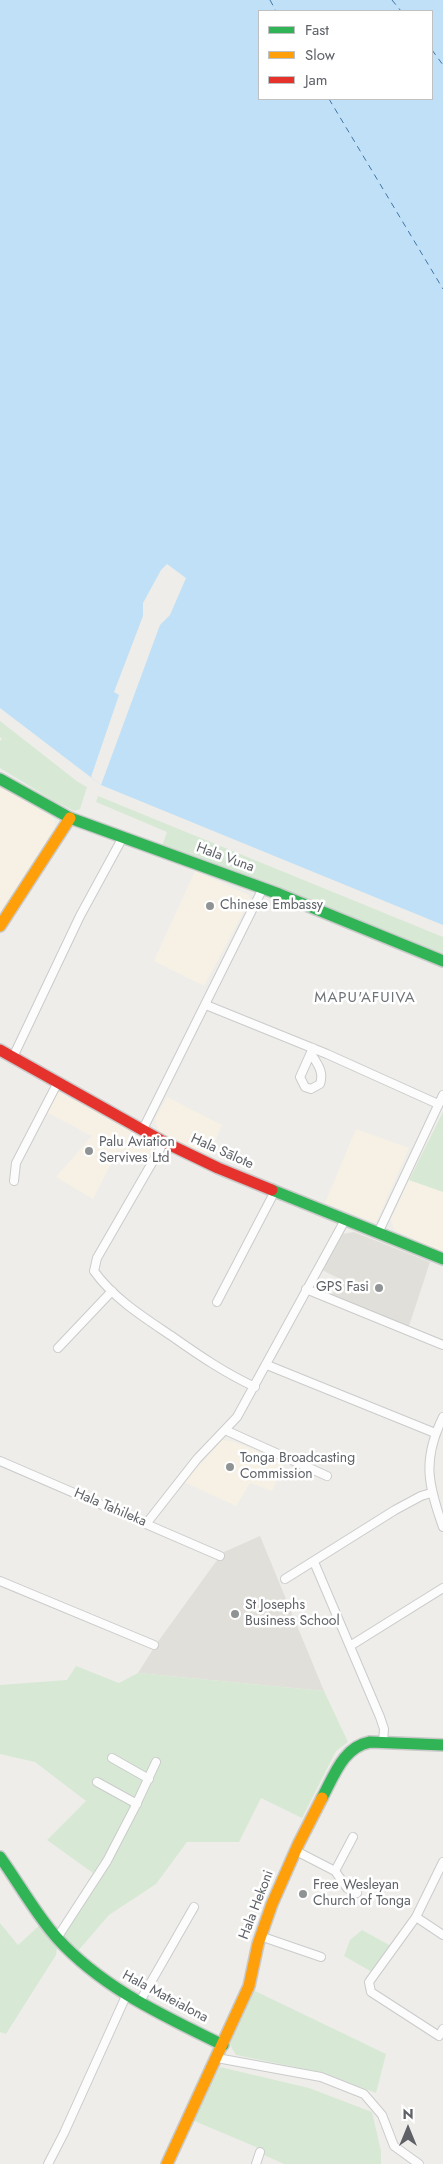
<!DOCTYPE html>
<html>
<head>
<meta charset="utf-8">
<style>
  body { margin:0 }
  #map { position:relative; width:443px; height:2164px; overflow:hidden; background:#eeede9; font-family:Jost,sans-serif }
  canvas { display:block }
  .legend { position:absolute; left:258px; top:10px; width:175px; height:90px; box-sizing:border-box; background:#fff; border:1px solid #bfc0c2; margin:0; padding:6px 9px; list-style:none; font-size:15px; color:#5e6267 }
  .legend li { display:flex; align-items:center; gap:10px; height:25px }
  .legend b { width:25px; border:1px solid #bfc0c2 }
  .north { position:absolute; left:383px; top:2104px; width:50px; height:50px; -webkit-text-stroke:4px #fff; paint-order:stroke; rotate:0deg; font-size:14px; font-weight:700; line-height:20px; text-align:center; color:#5e6267 }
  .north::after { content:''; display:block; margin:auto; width:18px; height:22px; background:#5e6267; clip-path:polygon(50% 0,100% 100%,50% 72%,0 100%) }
</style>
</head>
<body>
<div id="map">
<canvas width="443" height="2164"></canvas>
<ul class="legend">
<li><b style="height:6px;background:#30b455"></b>Fast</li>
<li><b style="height:6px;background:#ff9f0a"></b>Slow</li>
<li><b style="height:6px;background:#e5322d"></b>Jam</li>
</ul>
<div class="north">N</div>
</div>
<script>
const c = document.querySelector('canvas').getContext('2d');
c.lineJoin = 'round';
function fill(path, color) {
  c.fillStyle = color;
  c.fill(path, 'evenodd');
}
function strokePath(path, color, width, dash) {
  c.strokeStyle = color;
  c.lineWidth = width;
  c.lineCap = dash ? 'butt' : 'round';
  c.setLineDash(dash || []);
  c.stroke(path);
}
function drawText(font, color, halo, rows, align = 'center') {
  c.font = font + ' Jost,sans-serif';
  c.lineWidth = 5;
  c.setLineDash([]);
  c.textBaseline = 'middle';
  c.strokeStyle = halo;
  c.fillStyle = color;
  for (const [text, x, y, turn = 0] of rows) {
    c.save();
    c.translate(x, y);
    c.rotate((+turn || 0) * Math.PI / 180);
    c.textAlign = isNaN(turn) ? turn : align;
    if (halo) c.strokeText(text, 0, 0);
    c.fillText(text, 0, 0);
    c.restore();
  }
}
fill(new Path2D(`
  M0,786L54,818L56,829L0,913Z
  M195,871L249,895L250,900L204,986L154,961Z
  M60,1092L154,1144L156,1148L147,1165L118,1150L93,1199L56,1177L92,1136L46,1112L55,1093Z
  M167,1097L222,1125L209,1155L159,1133L155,1119Z
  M356,1129L409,1148L376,1223L325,1203Z
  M409,1180L443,1192V1252L394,1230L391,1219Z
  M222,1440L232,1441L285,1462L272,1491L250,1483L236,1506L184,1482Z`), '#f6f1e4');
fill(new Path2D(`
  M354,1232L430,1262L409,1326L331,1297L340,1279L322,1270L343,1234Z
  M260,1536L324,1691L138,1673L157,1643L220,1556L224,1552Z`), '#e1dfd9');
fill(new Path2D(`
  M0,721L78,782L87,787L80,809L74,811L54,801L0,768V741L2,739L0,737Z
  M98,796L443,937V954L266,884L162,846L167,832L96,802Z
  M443,1112V1192L409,1180Z
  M76,1666L119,1683L138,1673L324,1691L348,1742L336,1751L302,1818L261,1798L239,1842H187L156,1884L109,1915L77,1952L57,1931L93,1873L47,1840L86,1801L35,1762L0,1754V1685L67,1680Z
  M0,1923L18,1945L41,1924L57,1947L56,1955L6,2034L0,2032Z
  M362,1930L391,1946L372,1972L344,1956L350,1940Z
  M253,1990L386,2054L376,2093L324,2073L236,2055L230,2045Z
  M220,2067L309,2088L372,2112L381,2151V2164H284L264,2155L256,2147L192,2120Z`), '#d7e9d5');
fill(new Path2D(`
  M0,0H443V925L101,785L0,708ZM259,11H432V99H259Z`), '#bfe0f6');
fill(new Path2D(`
  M167,564L186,578L170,615L160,625L101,785L91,777L119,695L114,692L143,616V603L161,570Z`), '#eeede9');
strokePath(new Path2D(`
  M270,0L276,11
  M392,0L401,11
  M432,50L443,65
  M329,99L443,289`), '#4375a7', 1, [6, 5]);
const street = new Path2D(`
  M206,1005L327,1054L438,1104
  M312,1055C318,1065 324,1072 320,1084L311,1089L305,1087L300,1077L313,1048
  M13,1057L80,916L123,837
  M143,1129L263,888
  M164,1142L97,1258L94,1271C114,1299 145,1318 173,1337C200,1356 225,1373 255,1387
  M14,1181L16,1163L58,1082
  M378,1233L443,1095
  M306,1289L443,1345
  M217,1302L275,1191
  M58,1348L112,1291
  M267,1365L435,1433
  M443,1417C422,1460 428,1484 443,1527
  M225,1430L327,1476
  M0,1461L220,1556
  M146,1524L197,1459L237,1417L345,1220
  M314,1562L380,1717L384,1729L383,1742
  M285,1579L395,1510L421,1496L431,1493
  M0,1581L154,1645
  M350,1646L443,1588
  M112,1758L149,1779
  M97,1782L137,1804
  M296,1851L335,1871L347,1888L357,1893
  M443,1862L416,1917L369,1982L371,1992L439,2036L443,2029
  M335,1871L353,1837
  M416,1917L443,1935
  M260,1936L321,1957
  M57,1938L107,1861L134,1809L156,1762
  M139,2003L194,1907
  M217,2058L321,2077L364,2094L382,2115L394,2146L419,2164
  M48,2164L64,2133L126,1996
  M256,2164L260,2152`);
const fast = new Path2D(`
  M0,779L70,818L279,894L443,961
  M272,1190L443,1259
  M322,1798C334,1776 343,1747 370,1742L443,1745
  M0,1857C18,1882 37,1916 57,1938C102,1988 164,2016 223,2045`);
const slow = new Path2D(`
  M0,926L70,818
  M167,2164L249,1986L258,1944L272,1904L298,1845L322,1798`);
const jam = new Path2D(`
  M0,1050L164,1142L218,1168L272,1190`);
strokePath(street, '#cacbcb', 10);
strokePath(fast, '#c9c9ca', 14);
strokePath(slow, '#c9c9ca', 14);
strokePath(jam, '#c9c9ca', 14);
strokePath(street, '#fcfcfc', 8);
strokePath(fast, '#30b455', 11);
strokePath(slow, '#ff9f0a', 11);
strokePath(jam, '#e5322d', 11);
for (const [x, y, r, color] of [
  [210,906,5,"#909394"],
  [89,1151,5,"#909394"],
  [379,1288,5,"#909394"],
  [230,1467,5,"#909394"],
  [235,1614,5,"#909394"],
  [303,1894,5,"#909394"]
]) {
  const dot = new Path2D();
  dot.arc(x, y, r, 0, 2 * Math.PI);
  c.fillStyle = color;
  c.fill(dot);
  strokePath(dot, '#fff', 2);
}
drawText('14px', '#5e6267', '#fff', [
  ["Hala Vuna",225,858,20],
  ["Hala Sālote",222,1152,24],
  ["Hala Tahileka",110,1508,23],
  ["Hala Hekoni",257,1905,-69],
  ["Hala Mateialona",165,1997,28]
]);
drawText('14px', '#5e6267', '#fff', [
  ["Chinese Embassy",220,906],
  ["Palu Aviation",99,1143],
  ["Servives Ltd",99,1159],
  ["GPS Fasi",369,1288,"right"],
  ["Tonga Broadcasting",240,1459],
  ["Commission",240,1475],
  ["St Josephs",245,1606],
  ["Business School",245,1622],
  ["Free Wesleyan",313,1886],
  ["Church of Tonga",313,1902]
], 'left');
c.letterSpacing = '1px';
drawText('15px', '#6f7479', '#fff', [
  ["MAPU'AFUIVA",365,998]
]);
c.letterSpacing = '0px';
</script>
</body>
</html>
